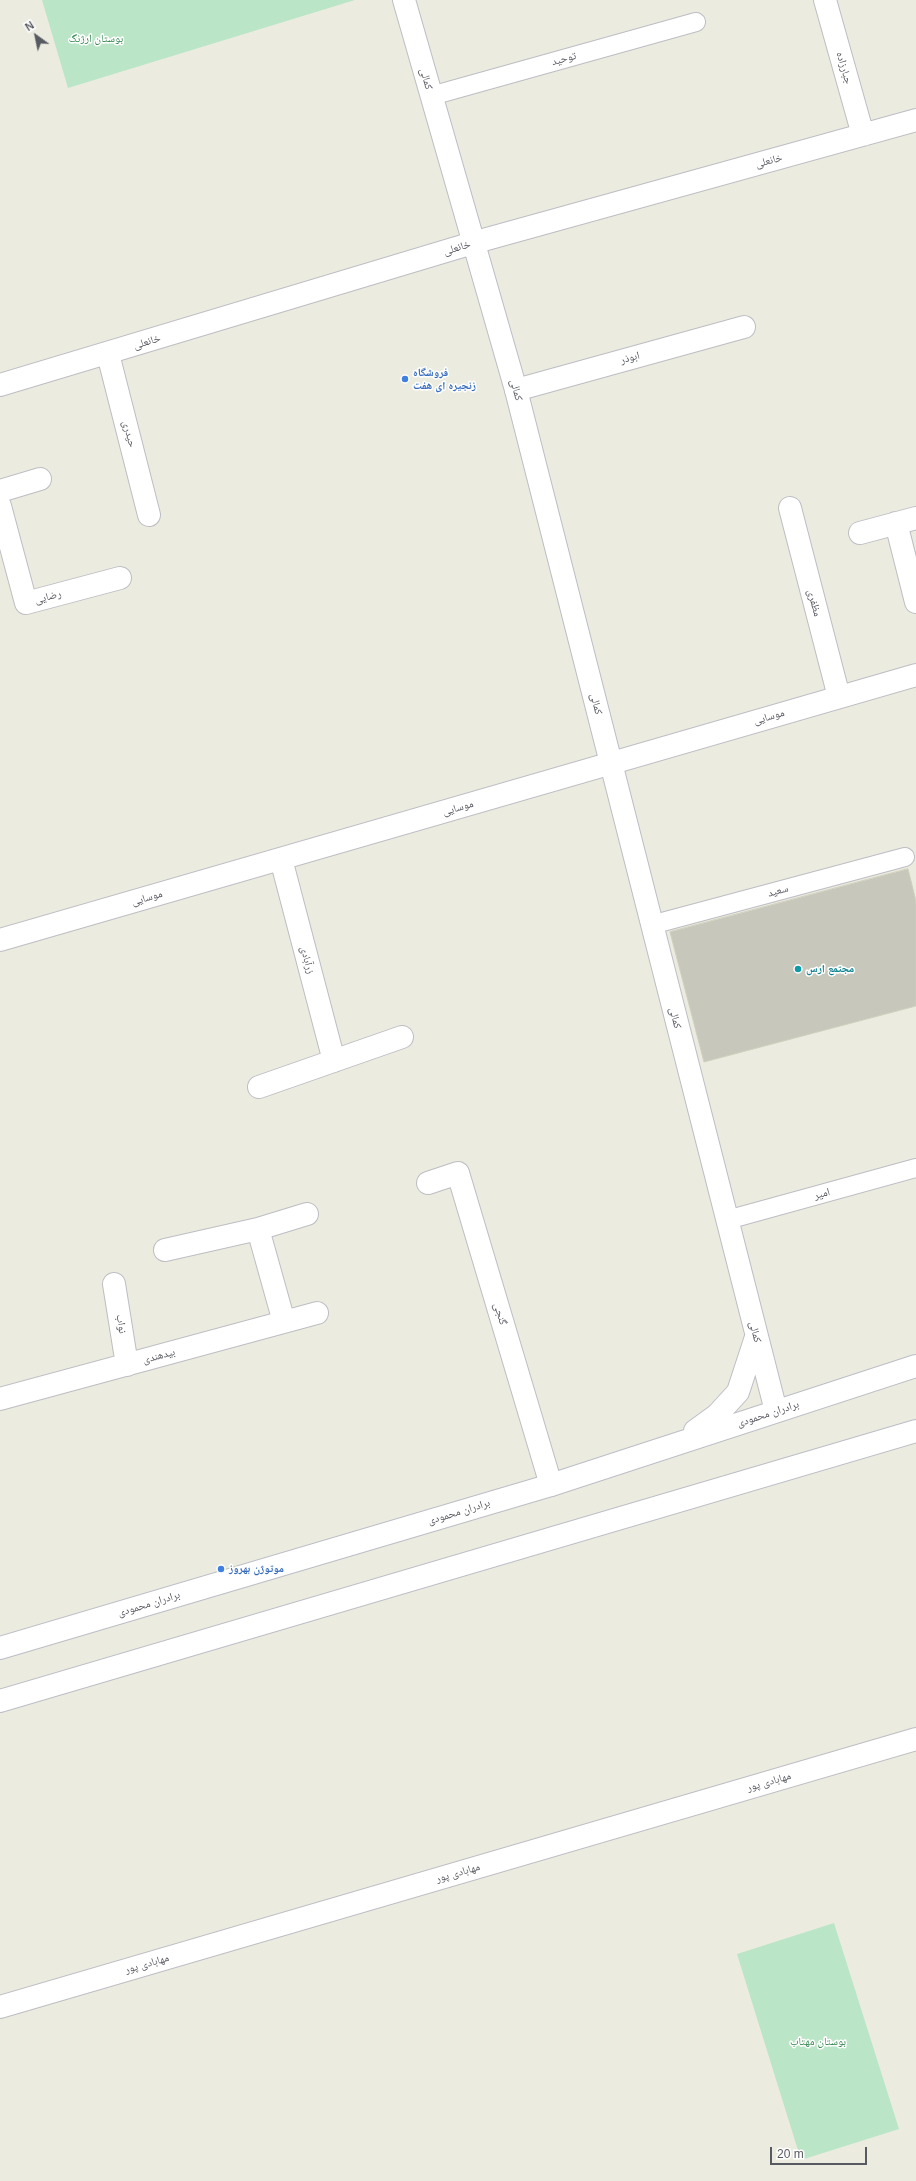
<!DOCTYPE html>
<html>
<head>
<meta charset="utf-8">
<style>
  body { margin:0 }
  #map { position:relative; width:916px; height:2181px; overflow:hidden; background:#ebecdf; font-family:Arial,sans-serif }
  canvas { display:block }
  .north { position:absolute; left:16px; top:16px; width:40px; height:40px; -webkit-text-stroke:3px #fff; paint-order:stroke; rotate:327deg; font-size:11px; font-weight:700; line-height:16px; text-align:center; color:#585a61 }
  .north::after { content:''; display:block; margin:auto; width:14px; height:18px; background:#585a61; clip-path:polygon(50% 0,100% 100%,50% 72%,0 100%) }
  .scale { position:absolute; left:770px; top:2147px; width:97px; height:18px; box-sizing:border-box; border:2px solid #585a61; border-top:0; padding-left:5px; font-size:12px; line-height:14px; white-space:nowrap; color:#585a61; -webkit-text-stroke:3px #fff; paint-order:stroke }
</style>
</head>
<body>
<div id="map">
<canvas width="916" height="2181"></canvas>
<div class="north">N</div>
<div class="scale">20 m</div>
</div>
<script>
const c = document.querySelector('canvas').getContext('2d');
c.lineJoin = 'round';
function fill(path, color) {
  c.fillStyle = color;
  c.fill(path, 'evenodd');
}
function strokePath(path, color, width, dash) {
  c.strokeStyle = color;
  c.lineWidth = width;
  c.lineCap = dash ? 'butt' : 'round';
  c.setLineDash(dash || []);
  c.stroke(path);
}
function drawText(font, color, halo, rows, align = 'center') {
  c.font = font + ' Arial,"Noto Naskh Arabic",sans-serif';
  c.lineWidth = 3;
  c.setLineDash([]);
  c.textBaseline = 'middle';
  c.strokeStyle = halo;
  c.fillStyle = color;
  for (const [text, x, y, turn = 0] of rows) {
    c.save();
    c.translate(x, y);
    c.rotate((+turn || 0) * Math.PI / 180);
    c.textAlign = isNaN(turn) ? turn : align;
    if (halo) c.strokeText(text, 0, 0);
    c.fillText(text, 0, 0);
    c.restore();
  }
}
fill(new Path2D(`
  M42,0H355L68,88Z
  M834,1923L899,2129L801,2160L737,1954Z`), '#bbe5c7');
const building = new Path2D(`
  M908,869L916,901V1006L704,1062L670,932Z`);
fill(building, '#c7c7bc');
strokePath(building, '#d1d0be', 1);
const lane = new Path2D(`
  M431,96L696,22
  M651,925L905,857
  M727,1220L916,1168`);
const street = new Path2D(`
  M825,0L863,135
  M108,354L149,515
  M0,385L476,242L916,120
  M516,390L744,327
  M0,491L40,479
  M0,506L26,603L120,578
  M790,508L839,697
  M896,523L916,602
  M860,533L916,518
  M281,859L334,1061
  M0,940L916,675
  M259,1087L402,1037
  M428,1183L458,1173L551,1485
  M258,1229L307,1214
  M165,1250L258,1229L284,1322
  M114,1284L127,1365
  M0,1399L317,1313
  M0,2007L916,1739`);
const secondary = new Path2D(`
  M404,0L516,390L776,1411
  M695,1431L717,1415L738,1392L756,1337
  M0,1648L551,1485L916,1366
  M0,1701L916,1431`);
strokePath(lane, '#bdbdc4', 20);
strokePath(street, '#bdbdc4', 24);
strokePath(secondary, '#bcbdc6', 24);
strokePath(lane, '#fff', 18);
strokePath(street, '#fff', 22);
strokePath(secondary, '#fff', 22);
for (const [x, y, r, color] of [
  [405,379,4,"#3f7fe0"],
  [798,969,4,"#0f9aa8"],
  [221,1569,4,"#3f7fe0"]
]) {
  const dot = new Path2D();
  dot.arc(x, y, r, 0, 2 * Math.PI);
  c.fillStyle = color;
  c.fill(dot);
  strokePath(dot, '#fff', 1.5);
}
drawText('11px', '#33864f', '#fff', [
  ["بوستان ارژنگ",96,39],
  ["بوستان مهتاب",818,2042]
]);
drawText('11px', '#585a61', '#fff', [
  ["توحید",564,59,-16],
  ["جبارزاده",844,68,74],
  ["کمالی",426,79,74],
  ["خانعلی",769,161,-15],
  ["خانعلی",457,248,-17],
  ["خانعلی",147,342,-17],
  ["ابوذر",630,358,-15],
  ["کمالی",516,390,75],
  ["حیدری",129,434,75],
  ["رضایی",48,597,-15],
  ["مظفری",814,603,75],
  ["کمالی",596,704,76],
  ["موسایی",769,717,-16],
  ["موسایی",458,808,-16],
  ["سعید",778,891,-15],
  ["موسایی",147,898,-16],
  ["زرآبادی",307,960,75],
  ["کمالی",675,1018,76],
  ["امیر",822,1194,-15],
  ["گنجی",500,1314,73],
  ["نواب",121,1324,81],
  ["کمالی",755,1332,76],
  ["بیدهندی",159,1356,-15],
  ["برادران محمودی",768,1414,-18],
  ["برادران محمودی",459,1512,-17],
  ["برادران محمودی",149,1604,-17],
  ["مهابادی پور",769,1782,-16],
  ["مهابادی پور",458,1873,-16],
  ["مهابادی پور",147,1964,-16]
]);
drawText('bold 11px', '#366cbe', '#fff', [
  ["فروشگاه",413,373],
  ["زنجیره ای هفت",413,386],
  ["موتوژن بهروز",229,1569]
], 'left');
drawText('bold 11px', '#0d838f', '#fff', [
  ["مجتمع ارس",806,969]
], 'left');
</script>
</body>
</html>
